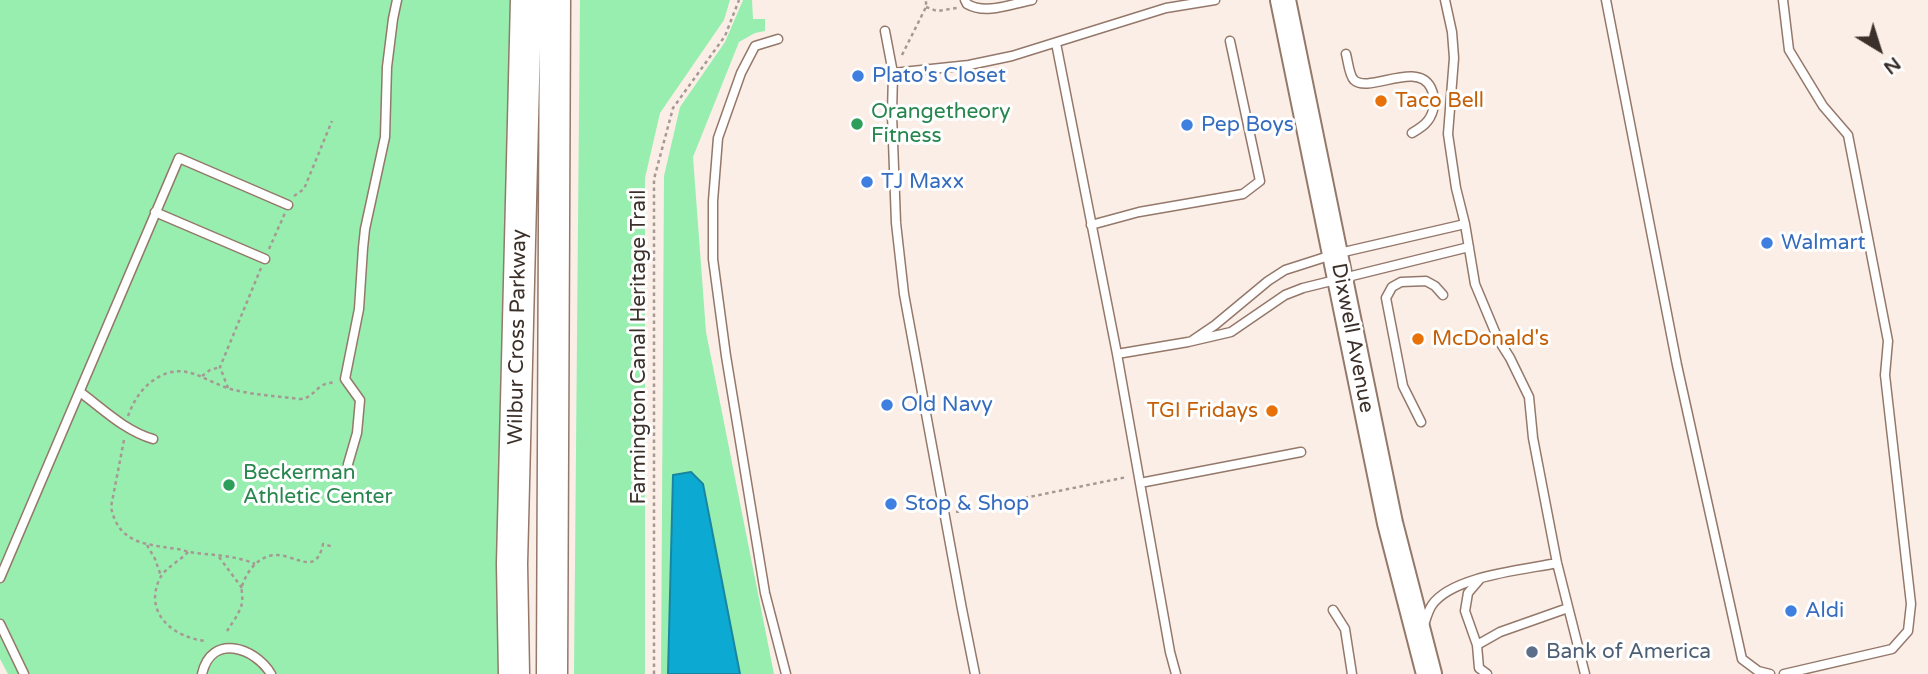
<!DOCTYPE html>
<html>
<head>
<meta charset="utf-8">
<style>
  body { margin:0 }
  #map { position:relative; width:1928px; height:674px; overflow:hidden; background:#fbeee7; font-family:"Varela Round",sans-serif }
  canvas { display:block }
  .north { position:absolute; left:1844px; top:14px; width:70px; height:70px; -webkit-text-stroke:5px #fff; paint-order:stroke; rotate:142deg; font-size:19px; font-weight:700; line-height:28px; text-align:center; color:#3c302a }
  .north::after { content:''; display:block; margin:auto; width:24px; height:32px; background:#3c302a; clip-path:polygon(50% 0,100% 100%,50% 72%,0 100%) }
</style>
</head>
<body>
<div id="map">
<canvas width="1928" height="674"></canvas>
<div class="north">N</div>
</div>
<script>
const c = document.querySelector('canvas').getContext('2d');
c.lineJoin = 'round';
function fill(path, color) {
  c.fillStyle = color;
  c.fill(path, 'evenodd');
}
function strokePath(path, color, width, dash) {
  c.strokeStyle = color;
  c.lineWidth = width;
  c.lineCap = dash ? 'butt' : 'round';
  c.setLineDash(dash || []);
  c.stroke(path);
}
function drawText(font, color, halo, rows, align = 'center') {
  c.font = font + ' "Varela Round",sans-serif';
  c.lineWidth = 6;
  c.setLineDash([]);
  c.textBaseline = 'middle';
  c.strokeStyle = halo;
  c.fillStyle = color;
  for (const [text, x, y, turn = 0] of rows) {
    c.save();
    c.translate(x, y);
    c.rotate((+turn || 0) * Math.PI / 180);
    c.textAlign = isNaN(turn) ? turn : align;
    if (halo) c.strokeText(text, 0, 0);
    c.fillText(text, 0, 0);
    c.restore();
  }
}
fill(new Path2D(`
  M0,0H511L502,674H8L0,659Z
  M580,0H730L724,20L660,113L645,178V674H574Z
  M743,0H752L753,19H765V31L755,33L739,42L693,157L706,332L774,674H661L664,176L680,107L725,42Z`), '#97eeaf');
const water = new Path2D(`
  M691,472L703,484L740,674H668L673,475Z`);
fill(water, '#0caad3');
strokePath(water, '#1a85a0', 2);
const lane = new Path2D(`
  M965,0L967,4C986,15 1011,4 1032,0
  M1445,0L1452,32L1454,58L1448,134L1456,188L1465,224L1475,284L1498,339L1510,358L1529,397L1533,438L1557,563L1585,674
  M1606,0L1677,365L1742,659L1758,671L1770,674
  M1783,0L1789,50L1823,106L1848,135L1888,341L1885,375L1911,604L1908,631L1892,649L1784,674
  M885,31L893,73
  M778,39L755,46L741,73L718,138L713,201V259L726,356L765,593L786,674
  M1056,43L1117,354L1170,652L1176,674
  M1346,54C1348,61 1349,75 1354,80C1369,94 1417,60 1431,88C1434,94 1435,103 1433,110C1430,122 1422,127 1412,133
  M155,212L265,259
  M1091,225L1139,212L1243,194L1260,181L1230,41
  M1193,340L1215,325L1268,281L1285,270L1335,254L1465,224
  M1117,354L1188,342L1231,332L1285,295L1303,288L1469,247
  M80,392C103,409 125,431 153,439
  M1421,422L1403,386L1386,298L1392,287L1401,282L1426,281L1435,286L1443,295
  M348,464L357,433L360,400L345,379L359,309L363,248L365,229L385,137L387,67L393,19L397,0
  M1140,483L1301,452
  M0,578L179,158L288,205
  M1333,610L1345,629L1352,674
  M0,624L24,674
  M1424,625C1426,619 1428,611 1432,605C1452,576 1523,570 1557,563
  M1477,645L1465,611L1468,593L1480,579
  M202,674C211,633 255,647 271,674
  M975,674L962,609L904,294L896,223L892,114L893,73L969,65L1012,56L1166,8L1215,0
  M1487,674L1479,668L1477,645L1500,632L1568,608`);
const primary = new Path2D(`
  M1283,0L1390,523L1429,674`);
const highway = new Path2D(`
  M514,674L512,564L526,0
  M552,674L555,0`);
strokePath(lane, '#94786a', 11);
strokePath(primary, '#94786a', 28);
strokePath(highway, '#94786a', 33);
strokePath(new Path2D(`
  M926,7L937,11L957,8
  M902,55L926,7V0
  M294,196L304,189L332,121
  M269,249L285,213
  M202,376L210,370L220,367
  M228,388L220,367L261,268
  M128,416C134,400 142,387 157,378C186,360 206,383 234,390C255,395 277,396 299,399C311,399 314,390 323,385C327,383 331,383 335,382
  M124,440L111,507C119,547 151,544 183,550L188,552C209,555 235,555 255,564
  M956,512L1127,477
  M147,545L155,559L161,576
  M188,552C180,561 166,567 160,578C143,613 173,637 205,641
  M219,557L242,588
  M227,631C232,623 240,613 242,603C243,597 241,591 242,586C246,574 254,562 266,557C291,547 315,582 323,544L334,547
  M654,674V179L673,108L725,36L739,0`), '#a69993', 2.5, [3.5, 3.5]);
strokePath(lane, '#fff', 8);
strokePath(primary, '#fff', 24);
strokePath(highway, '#fff', 30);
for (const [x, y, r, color] of [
  [858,76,7,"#3f7fe0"],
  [1381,101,7,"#e8710a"],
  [857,124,7,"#2e9e5b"],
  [1187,125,7,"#3f7fe0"],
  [867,182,7,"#3f7fe0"],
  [1767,243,7,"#3f7fe0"],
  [1418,339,7,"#e8710a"],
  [887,405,7,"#3f7fe0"],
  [1272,411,7,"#e8710a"],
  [229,485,7,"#2e9e5b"],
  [891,504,7,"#3f7fe0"],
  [1791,611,7,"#3f7fe0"],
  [1532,652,7,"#5c6f8a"]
]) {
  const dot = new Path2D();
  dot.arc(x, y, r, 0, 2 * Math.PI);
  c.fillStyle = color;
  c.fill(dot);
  strokePath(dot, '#fff', 2.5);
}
drawText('21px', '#366cbe', '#fff', [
  ["Plato's Closet",872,76],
  ["Pep Boys",1201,125],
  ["TJ Maxx",881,182],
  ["Walmart",1781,243],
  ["Old Navy",901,405],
  ["Stop & Shop",905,504],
  ["Aldi",1805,611]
], 'left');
drawText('21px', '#c56008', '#fff', [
  ["Taco Bell",1395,101],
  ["McDonald's",1432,339],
  ["TGI Fridays",1258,411,"right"]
], 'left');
drawText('21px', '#27864d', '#fff', [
  ["Orangetheory",871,112],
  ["Fitness",871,136],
  ["Beckerman",243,473],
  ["Athletic Center",243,497]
], 'left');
drawText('21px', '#3c302a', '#fff', [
  ["Wilbur Cross Parkway",518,337,-89],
  ["Dixwell Avenue",1352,338,79],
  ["Farmington Canal Heritage Trail",639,347,-90]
]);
drawText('21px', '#4e5e75', '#fff', [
  ["Bank of America",1546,652]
], 'left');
</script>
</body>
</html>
